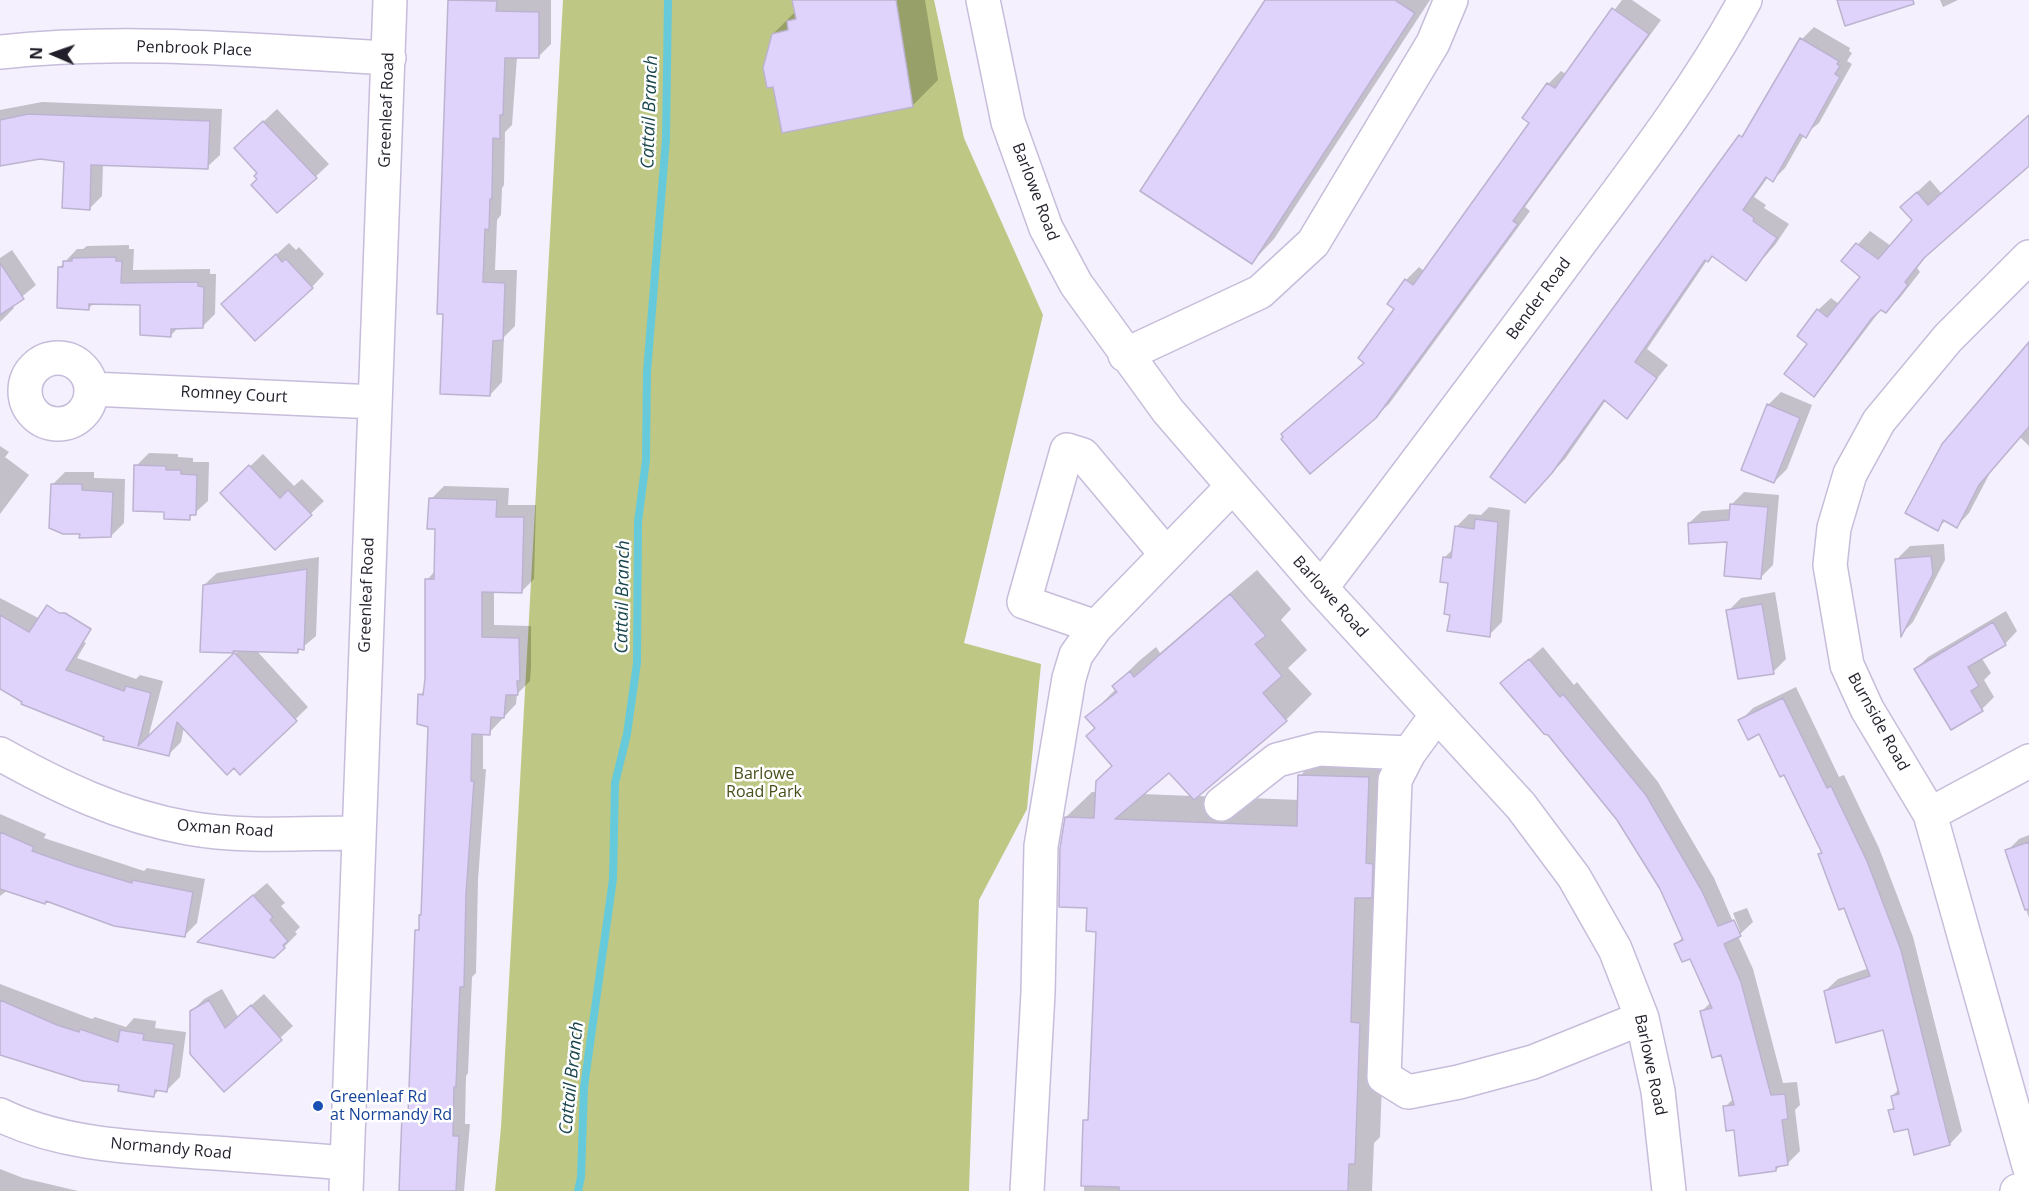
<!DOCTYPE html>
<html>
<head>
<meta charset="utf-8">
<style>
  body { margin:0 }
  #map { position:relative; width:2029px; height:1191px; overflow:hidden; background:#f4f0fd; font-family:"Open Sans",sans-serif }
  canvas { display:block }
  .north { position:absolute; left:24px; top:24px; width:60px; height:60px; -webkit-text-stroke:4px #fff; paint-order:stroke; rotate:272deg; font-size:16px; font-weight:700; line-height:24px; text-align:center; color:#221f2a }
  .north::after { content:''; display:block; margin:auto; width:21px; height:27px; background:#221f2a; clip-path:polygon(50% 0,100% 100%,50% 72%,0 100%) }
</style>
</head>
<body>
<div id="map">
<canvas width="2029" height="1191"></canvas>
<div class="north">N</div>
</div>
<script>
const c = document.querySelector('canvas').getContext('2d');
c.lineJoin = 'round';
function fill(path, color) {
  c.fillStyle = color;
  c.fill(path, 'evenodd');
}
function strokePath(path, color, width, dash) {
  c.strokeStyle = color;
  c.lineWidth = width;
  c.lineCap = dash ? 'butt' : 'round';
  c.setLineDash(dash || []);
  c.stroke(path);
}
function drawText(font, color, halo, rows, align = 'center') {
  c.font = font + ' "Open Sans",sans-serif';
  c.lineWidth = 5;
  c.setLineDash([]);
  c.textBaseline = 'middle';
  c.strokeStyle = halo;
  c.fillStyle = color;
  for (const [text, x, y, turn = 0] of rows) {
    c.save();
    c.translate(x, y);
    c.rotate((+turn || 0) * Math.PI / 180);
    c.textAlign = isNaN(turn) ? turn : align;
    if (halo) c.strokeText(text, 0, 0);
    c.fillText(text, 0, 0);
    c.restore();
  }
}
fill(new Path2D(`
  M563,0H934L964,138L1043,315L964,643L1041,664L1027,809L979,900L969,1191H495L501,1127Z`), '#bec884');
fill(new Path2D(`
  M449,0H551V44L538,57H517L512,125L505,132L504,185L502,188L501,215L497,220L495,270H517L515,326L504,337L502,382L490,395L445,312H439Z
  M794,0H925L938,80L913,105L773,34L796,11Z
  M1266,0H1430L1274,239L1252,262Z
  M1622,0H1632L1661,20L1525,207L1530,211L1389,404L1375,417L1365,362L1397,309L1406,280L1419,267L1424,271L1531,122L1524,117L1548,84L1561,71L1566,74Z
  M1940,0H1958L1943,7Z
  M1814,27L1850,48L1849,51L1852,53L1847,61L1852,64L1819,123L1804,135L1785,168L1773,180L1768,177L1754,197L1766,205L1764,208L1789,224L1775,245L1745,279L1713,255L1708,259L1647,349L1668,365L1626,417L1606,400L1565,459L1538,488L1493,477L1750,127L1802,39Z
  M42,102L222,109L220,155L207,167L103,164L102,196L89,209L65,160L40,157L0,165V110Z
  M277,109L329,164L288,203L259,179L248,136Z
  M2029,116V163L1933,248L1917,268L1920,272L1899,299L1886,311L1882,308L1826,382L1814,395L1809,344L1818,310L1831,298L1839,304L1862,277L1843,261L1870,231L1891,246L1914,220L1902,207L1915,194L1930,180L1942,194Z
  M289,243L296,250L299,247L324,274L312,287L236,291Z
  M129,245V249H134L133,270L210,269V274H216L215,314L202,327L178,328L170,336L142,304L94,303L88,309L61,308L60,267L77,249H83L87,246Z
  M12,250L36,285L12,305L14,308L0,322V258Z
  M2029,346V446L2020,437L1991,471L1969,513L1957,526L1946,520L1937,529Z
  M1781,392L1812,405L1787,469L1774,482L1768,405Z
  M0,446L9,452L5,457L29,475L0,514Z
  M149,453L178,454V457L193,458V462H209L208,501L189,518L165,510L136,466Z
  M263,454L294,486L302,479L324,501L275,548L222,493Z
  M65,472H94V478L125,479L124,523L111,536L81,533L52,485Z
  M444,486L509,488L508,505H536L534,579L521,592L494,591V625L531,626V667L530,681L517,694L516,704L489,733H483V769H486L478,880L476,973L472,977L468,1073L466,1076L465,1124H470L464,1191H401L403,1116L410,1109L417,931L420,927V915L423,912L429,726L420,695L425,690L427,580L435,571L437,528L431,499Z
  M1744,492L1779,495L1773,565L1761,577L1729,540L1689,523L1702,511L1732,509V504Z
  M1489,507L1510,510L1502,622L1489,635L1451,614L1449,582L1444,558L1454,548L1456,527L1469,514L1481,515Z
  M1944,544L1945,560L1913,622L1902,633L1897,559L1910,546Z
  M319,557L316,636L297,652L256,650L308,707L240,773L184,727L181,742L168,755L105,739L106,736L24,701L0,688V598L86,643L77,658L136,679L140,675L163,681L148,738L237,652L202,650L204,585L217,573Z
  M1257,570L1291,609L1281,620L1307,650L1288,668L1312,694L1286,720L1197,796L1299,800L1300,776L1325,750L1394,752L1380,1137L1374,1143L1372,1191H1084L1085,1121L1090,1116L1098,930L1088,907L1066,817L1092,792H1097L1113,765L1096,728L1087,718L1116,689L1114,686L1139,661L1156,647L1160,653ZM1169,771L1192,796L1142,794Z
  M1775,592L1786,659L1773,672L1728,611L1741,598Z
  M2006,611L2017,631L2005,644L1981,657L1991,673L1984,680L1994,697L1982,709L1951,728L1916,669L1928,657Z
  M1543,647L1574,685L1577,682L1658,782L1714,878L1737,931H1740L1733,913L1747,908L1753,922L1738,936L1753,969L1783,1083L1797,1082L1800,1105L1795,1110L1800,1151L1787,1164L1781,1165L1776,1170L1735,1128L1725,1107L1734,1098L1722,1053L1701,1012L1711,1002L1691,957L1676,944L1683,937L1662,888L1618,819L1549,734L1502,683Z
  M1796,687L1839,777L1844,775L1879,848L1913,937L1962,1131L1950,1144L1909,1127L1890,1111L1895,1106L1892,1096L1899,1089L1885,1029L1825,991L1838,979L1869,968L1845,906L1820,855L1823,851L1785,773L1760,732L1740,721L1753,708Z
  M0,814L46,834L44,838L144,871L147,868L205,879L197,923L184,936L8,890L0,896Z
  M2029,835V918L2007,851L2019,839Z
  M267,883L285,903L281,906L300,927L295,932L297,934L284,947L212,930Z
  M0,984L92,1019L95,1017L126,1027L134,1018L156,1021L155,1028L186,1032L180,1077L167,1090L160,1089L154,1095L0,1053Z
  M222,989L238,1017L264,994L293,1026L224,1090L191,1012L204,999Z
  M0,1169L23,1178L78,1191H0Z`), '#0003');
strokePath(new Path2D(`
  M578,1191L581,1177L584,1087L613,879L615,783L627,734L637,663L638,522L646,460L647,372L666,139L668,0`), '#67cada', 8);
const building = new Path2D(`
  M448,0L497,1L496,11L539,12V58H505L503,115H500V139L493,138L492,199H490L489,230L485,229L483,282L505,283L503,340L493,341L490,396L440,394L443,314H437Z
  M792,0H896L913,107L782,133L773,87L767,88L763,68L772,34L788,30L787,21L796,19Z
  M1265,0H1395L1415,13L1252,264L1140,191Z
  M1837,0H1913L1914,4L1845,26Z
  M1612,8L1649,34L1513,221L1518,224L1376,418L1310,474L1281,439L1283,437L1281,434L1364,363L1358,358L1394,309L1387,304L1405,279L1413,285L1529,123L1522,118L1547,83L1555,88Z
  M1800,38L1839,61L1837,64L1840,66L1835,74L1840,77L1806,138L1800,134L1773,182L1766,177L1743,210L1754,218L1753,221L1777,238L1746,281L1712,256L1708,262L1705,260L1635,362L1657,378L1627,419L1604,400L1552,473L1525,503L1490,477L1739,135L1742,137Z
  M28,114L210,121L208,169L91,165L90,210L62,208L64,162L40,159L0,166V120Z
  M2029,115V166L1924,258L1905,282L1908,285L1886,313L1881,310L1872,318L1814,397L1784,374L1807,344L1797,336L1817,309L1827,317L1860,277L1841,261L1856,243L1878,259L1912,220L1900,207L1917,192L1928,205Z
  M263,121L317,178L277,213L251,185L257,179L254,176L257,173L234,148Z
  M276,254L282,262L286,259L313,288L255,341L221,304Z
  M116,257V261H122L121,283L198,282V286L204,287L203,328L171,329V337L140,335V305L89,304V310L57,308L58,267H63V261H72V258Z
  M0,263L24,299L0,315Z
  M2029,342V427L1979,485L1957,528L1943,520L1938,531L1905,513L1942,444Z
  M1767,404L1800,418L1774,483L1741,470Z
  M134,465L166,466V470H181V474L197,475L196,515H190V520L164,519V512L133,511Z
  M249,465L280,498L288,490L312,515L275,550L220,493Z
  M51,484H82V490L113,492L111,537L79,538L80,534H63L49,528Z
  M429,498L497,500L496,517H524L522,593L482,592V637L519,638L520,681H517L518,695H506L504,718L491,717L490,735L472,734L471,781H474L466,894L464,987H460L456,1087H454L453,1136H459L456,1191H399L402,1115H408L415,930H419V915H421L428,727L417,724L418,694L423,695L425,679V579H434L435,529H427Z
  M1730,504L1768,507L1761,579L1724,576L1727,542L1689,544L1688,523L1729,520Z
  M1475,519L1498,522L1490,637L1447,631L1450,615L1444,614L1448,583L1440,582L1443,557L1451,558L1455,526L1474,529Z
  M1931,556L1933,574L1901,637L1895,559Z
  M307,569L304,650L298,649V653L233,651L297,721L240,775L234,768L227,775L177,722L169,756L103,740L104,737L21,704L22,702L0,689V615L29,632L47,605L59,613H65L91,629L66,670L124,691L126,686L151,693L138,746L234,653L200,652L203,585Z
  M1230,594L1266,636L1255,644L1282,676L1263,693L1287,721L1194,800L1169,773L1115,819L1297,826L1298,775L1369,777L1366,863L1373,864L1372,898H1355L1351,1022L1360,1023L1355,1164H1349L1348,1191H1119V1187L1081,1186L1083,1120H1088L1096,932L1086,931L1087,908L1059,907L1060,848L1065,817L1094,818L1096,781L1112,766L1086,736L1095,728L1085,717L1117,692L1112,686L1130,671L1134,677Z
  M1762,604L1774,674L1738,679L1726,610Z
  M1993,622L2006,645L1968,667L1979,686L1971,691L1983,711L1951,730L1914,669Z
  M1529,659L1560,697L1563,694L1646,795L1702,891L1718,926L1734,920L1741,936L1724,944L1741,982L1771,1095L1785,1094L1788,1119L1782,1120L1788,1165L1776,1167V1171L1739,1176L1734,1130L1726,1131L1723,1106L1734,1105L1721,1055L1712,1058L1700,1011L1712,1008L1690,959L1682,962L1674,944L1683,940L1660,889L1617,820L1548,735L1544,734L1500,683Z
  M1783,698L1827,788L1831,786L1867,861L1901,950L1950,1145L1914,1155L1908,1129L1894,1132L1888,1110L1894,1109L1891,1096L1899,1094L1883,1030L1836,1043L1824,991L1870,976L1844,908L1839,910L1818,854L1822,853L1784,775L1780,777L1759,734L1748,740L1738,720Z
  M0,832L34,847L32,851L75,866L132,883V880L193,892L185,937L114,926L46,901L45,904L0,889Z
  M2029,842V909L2025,910L2005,850Z
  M253,895L273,917L270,920L288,941L283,945L285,948L274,958L197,942Z
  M0,1000L57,1025L79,1032L80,1029L118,1042L120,1030L144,1034L143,1040L174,1044L167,1092L155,1090L154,1097L118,1091L119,1085L83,1081L0,1055Z
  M209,1000L225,1028L251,1005L282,1040L224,1092L190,1054V1011Z`);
fill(building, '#e0d3fb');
strokePath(building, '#bcb3d0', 1.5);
const minor = new Path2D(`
  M983,0L1008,122L1046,228L1076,284L1168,411L1321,588L1521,806L1574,877L1615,949L1642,1018L1658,1091L1669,1191
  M0,52C128,38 260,51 389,58
  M2029,257L1948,338L1879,421L1850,474L1834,528L1830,565L1847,665L1867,709L1930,814L2029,1166
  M1125,355L1260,292L1313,243L1433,43L1451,0
  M25 391a33 33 0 1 1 66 0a33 33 0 1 1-66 0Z
  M92,389L375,402
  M1321,588C1408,474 1494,359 1579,244C1638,165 1698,87 1745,0
  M1096,627L1024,602L1067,450L1083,455L1166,554
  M1436,716L1409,753L1395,780L1384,1077L1408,1092L1459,1082L1533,1062L1642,1018
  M0,754C59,787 120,816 188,828C243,838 302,833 358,833
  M1221,804L1277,760L1319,749L1409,753
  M1930,814L2029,761
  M0,1115C62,1145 131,1147 198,1152C247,1155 296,1159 345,1163
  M346,1191L390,0
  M1027,1191L1038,993L1041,846L1069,678L1076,655L1096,627L1232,487
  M2017,1191L2029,1187`);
strokePath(minor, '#c7bddb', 36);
strokePath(minor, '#fff', 33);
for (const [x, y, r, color] of [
  [318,1106,6,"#1a4fb4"]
]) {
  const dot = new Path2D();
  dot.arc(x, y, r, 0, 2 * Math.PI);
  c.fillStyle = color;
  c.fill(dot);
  strokePath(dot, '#fff', 2);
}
drawText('16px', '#221f2a', '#fff', [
  ["Penbrook Place",194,49,2],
  ["Greenleaf Road",387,110,-88],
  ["Barlowe Road",1035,192,69],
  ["Bender Road",1539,299,-54],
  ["Romney Court",234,395,3],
  ["Greenleaf Road",367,595,-88],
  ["Barlowe Road",1330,597,48],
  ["Burnside Road",1878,722,61],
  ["Oxman Road",225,829,4],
  ["Barlowe Road",1650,1065,78],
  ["Normandy Road",171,1149,5]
]);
drawText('16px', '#494f1a', '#fff', [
  ["Barlowe",764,774],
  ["Road Park",764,792]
]);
drawText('16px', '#164399', '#fff', [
  ["Greenleaf Rd",330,1097],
  ["at Normandy Rd",330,1115]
], 'left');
drawText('italic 18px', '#1a474e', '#fff', [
  ["Cattail Branch",650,112,-88],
  ["Cattail Branch",623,597,-89],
  ["Cattail Branch",572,1078,-84]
]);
</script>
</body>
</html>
